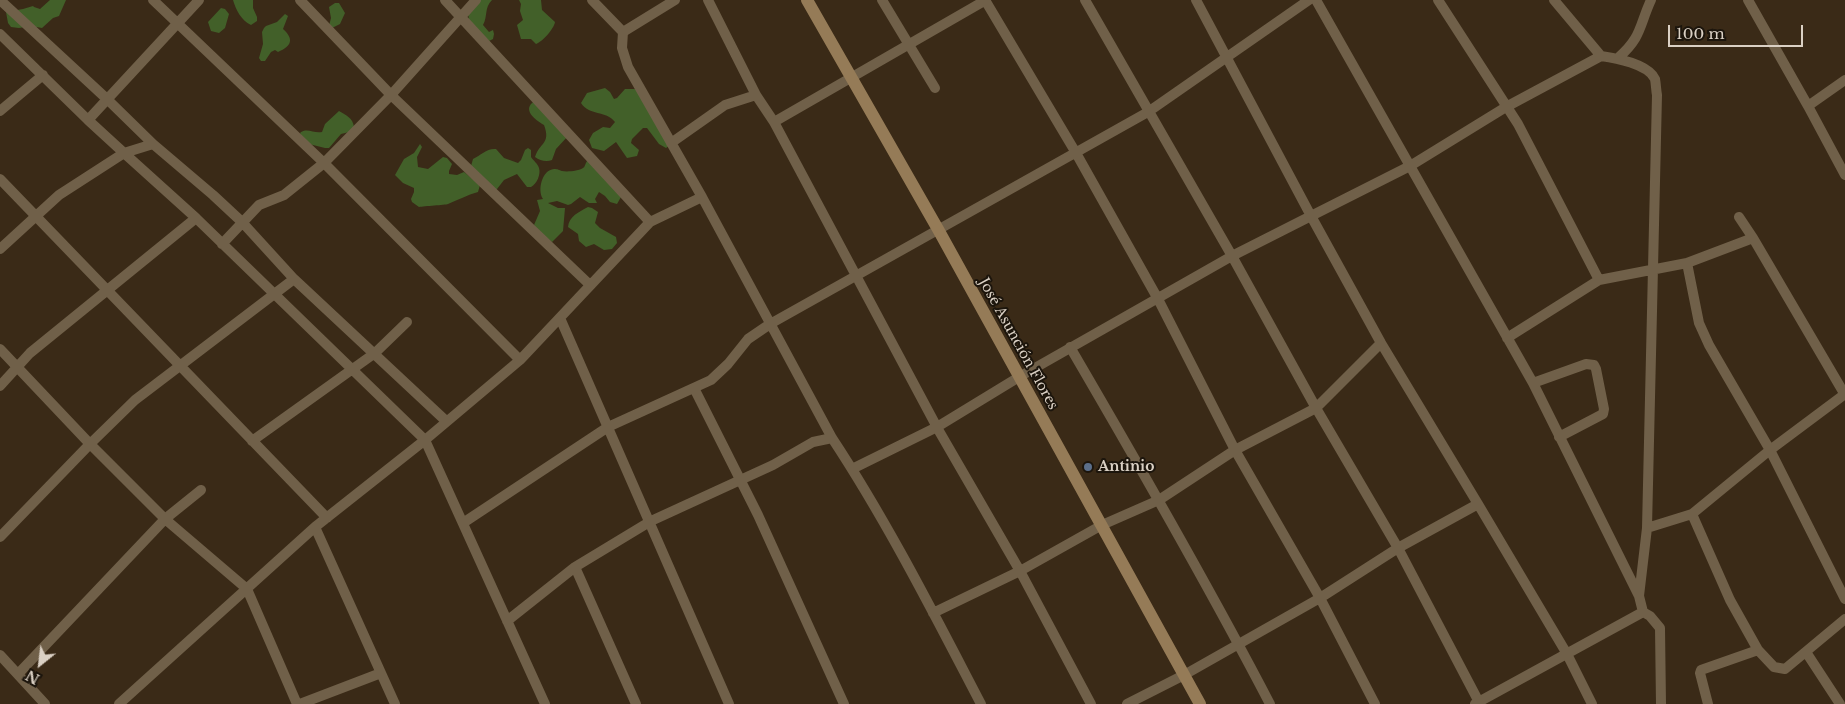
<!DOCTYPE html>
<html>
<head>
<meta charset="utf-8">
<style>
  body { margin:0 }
  #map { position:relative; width:1845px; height:704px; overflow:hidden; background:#3a2a17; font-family:"Libre Baskerville",serif }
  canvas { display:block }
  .north { position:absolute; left:15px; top:639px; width:50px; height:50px; -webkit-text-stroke:4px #1c150c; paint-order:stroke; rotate:209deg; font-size:14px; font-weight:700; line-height:20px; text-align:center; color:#dad0c4 }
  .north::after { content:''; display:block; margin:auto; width:18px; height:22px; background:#dad0c4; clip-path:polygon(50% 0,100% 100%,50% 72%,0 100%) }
  .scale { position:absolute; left:1668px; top:25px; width:135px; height:22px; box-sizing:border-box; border:2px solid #dad0c4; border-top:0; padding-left:6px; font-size:15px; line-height:18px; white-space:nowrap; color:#dad0c4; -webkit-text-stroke:4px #1c150c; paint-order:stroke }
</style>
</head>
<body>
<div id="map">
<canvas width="1845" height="704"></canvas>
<div class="north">N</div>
<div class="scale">100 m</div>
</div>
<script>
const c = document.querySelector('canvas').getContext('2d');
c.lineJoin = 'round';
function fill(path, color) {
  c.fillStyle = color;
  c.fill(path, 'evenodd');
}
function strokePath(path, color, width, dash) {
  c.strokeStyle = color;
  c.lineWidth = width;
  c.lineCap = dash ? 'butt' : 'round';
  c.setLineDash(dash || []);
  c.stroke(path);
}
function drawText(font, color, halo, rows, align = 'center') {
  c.font = font + ' "Libre Baskerville",serif';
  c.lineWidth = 4;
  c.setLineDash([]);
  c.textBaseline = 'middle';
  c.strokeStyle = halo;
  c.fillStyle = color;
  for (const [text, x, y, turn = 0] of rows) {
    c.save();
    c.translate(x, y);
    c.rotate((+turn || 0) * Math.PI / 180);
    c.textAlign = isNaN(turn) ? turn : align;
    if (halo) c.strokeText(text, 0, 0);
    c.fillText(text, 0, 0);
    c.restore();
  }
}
fill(new Path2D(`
  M50,0H66L59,16L53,18L42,28L31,26L19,28L11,27L8,23L6,12L23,9L33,6L34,7L40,9Z
  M233,0H253V8L257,17V21L251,25C241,20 236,10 233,0Z
  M475,0H492C484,8 488,16 483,25L489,32L493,30L494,34L493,39L489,41L469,22L468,11Z
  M519,0H541L542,10L555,22C554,29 542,42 536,44L531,39H521L517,25L523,20L520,11L521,4Z
  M335,3H339L345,13L340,24L332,28L329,26L331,18L329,7Z
  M221,8L225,9L229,14L225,28L219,33L211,31L208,22Z
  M285,14L288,16L283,29C294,39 292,46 278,52L275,50L271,52L265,61H261L259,58L263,44L262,32L264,28L266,26L277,22Z
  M605,88L610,92L614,99L617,98L625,89H636L669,146L666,148L659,144L647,128H643L632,139L631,143L639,150L637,156L627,158L616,142L604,151L592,148L589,140L593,133L603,127L610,128L615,122C606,110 589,116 581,103L587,93Z
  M535,101L568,136L556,149L552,160C547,162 540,161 535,157C540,142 551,144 544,125C535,120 521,109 535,101Z
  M339,111C346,115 353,118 354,127L349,132L341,134L329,148H325L305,143L300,133C307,127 314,134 322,132L325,124Z
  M420,144L422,147L417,157L418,167L428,169L443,157L447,158L452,164L449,171V174L457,175L464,172L480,185L478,192C467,195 458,200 448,204C445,205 424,206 419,207L412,202L411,199L414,192V188L403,183L395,175L404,159L414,153Z
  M528,148L531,150V157C533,160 538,164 539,168C541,174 537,184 531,187H527L517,174L504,180L497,189H493L471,166L473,159C481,155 487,148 496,149L504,158L518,163L521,160L525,150Z
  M587,161H594L621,197L617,204L610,202L605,196L599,192L595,199L597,203H589L580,197L571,204L568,205L557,201L548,203L558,208H565L563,231L552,242L538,232L534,225L540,211L537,200L543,199C537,190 542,170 554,169C558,169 559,170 562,171C567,172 579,171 583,168C585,167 585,164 587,161Z
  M588,207L592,208L598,212L595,223L600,228L616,237L617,243L612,249L604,250L594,244L586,247L579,241L578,234L568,227C569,216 579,212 588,207Z`), '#426029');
strokePath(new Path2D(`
  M0,0L108,100L153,144L213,195L242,222L294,279L446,421
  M153,0L324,163L520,360
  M300,0L391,95L590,285
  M445,0L650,222
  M592,0L623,32L622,48L628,67L702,197L832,438C888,523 934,614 981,704
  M708,0L756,95L774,122L939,431L1020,571L1091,704
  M882,0L935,88
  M985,0L1076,153L1158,299L1235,450L1320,598L1375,704
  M1085,0L1232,256L1316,408L1398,548L1480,704
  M1316,0L1533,383L1639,596
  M1438,0L1518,124L1599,280
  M1554,0L1601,56
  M1748,0L1808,106L1845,80
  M623,32L675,0
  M0,34L88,120L199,0
  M1618,58C1642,37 1639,26 1651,0
  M1808,106L1845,175
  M0,111L43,75
  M88,120L124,153L153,144
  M774,122L986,0
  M671,143L725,105L756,95
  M0,179L327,518
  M1739,217L1753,238L1845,395
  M222,244L259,205L284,195L324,163L391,95L476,0
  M0,249L59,195L124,153L196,218L425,440L545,704
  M1687,263L1699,323L1709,345L1770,450L1845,599
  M560,318L729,704
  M1507,338L1599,280L1687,263L1753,238
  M1070,347C1139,465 1207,583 1270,704
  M0,349L90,444L165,519L247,589L297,704
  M1533,383L1586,364L1594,365L1596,369L1604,409L1603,414L1559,437
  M0,386L30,353L196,218
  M694,388L758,515L844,704
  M252,441L375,353L407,322
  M852,469L937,427L1019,377L1232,256L1311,216L1196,0
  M1478,504L1567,654L1592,704
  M1692,514L1730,600L1758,650L1774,667L1785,669L1845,619
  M463,523L608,427L711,380L728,364L748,339L770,324L1148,112L1309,0
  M315,527L395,704
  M1647,528L1692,514L1770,450L1845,394
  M0,537L90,444L135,400L294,279
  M575,567L636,704
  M933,613L1020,571L1102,525L1159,500L1235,450L1316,408L1381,343
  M507,621L575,567L651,521L773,465L813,442L832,438
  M1806,652L1840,704
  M0,655L45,704
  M18,674L165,519L201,490
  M119,704L315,527L425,440L520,360L650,222L702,197
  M300,704L381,673
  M1127,704L1184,675L1320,598L1398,548L1478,504L1381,343L1311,216L1410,166L1506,107L1601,56C1615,58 1648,64 1655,79C1656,84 1656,90 1657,95L1647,528L1639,596L1643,612L1650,616L1660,628L1661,704
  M1475,704L1643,612
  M1708,704L1700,673L1701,670L1758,650`), '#706049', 10);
strokePath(new Path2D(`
  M807,0L939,231L1200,704`), '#957b57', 12);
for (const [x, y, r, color] of [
  [1088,467,5,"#5c6f8a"]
]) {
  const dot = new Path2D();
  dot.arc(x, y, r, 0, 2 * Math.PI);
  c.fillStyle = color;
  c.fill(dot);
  strokePath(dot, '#1c150c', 2);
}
drawText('14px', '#dad0c4', '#1c150c', [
  ["José Asunción Flores",1018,344,61]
]);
drawText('bold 14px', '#dad0c4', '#1c150c', [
  ["Antinio",1098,467]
], 'left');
</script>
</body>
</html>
